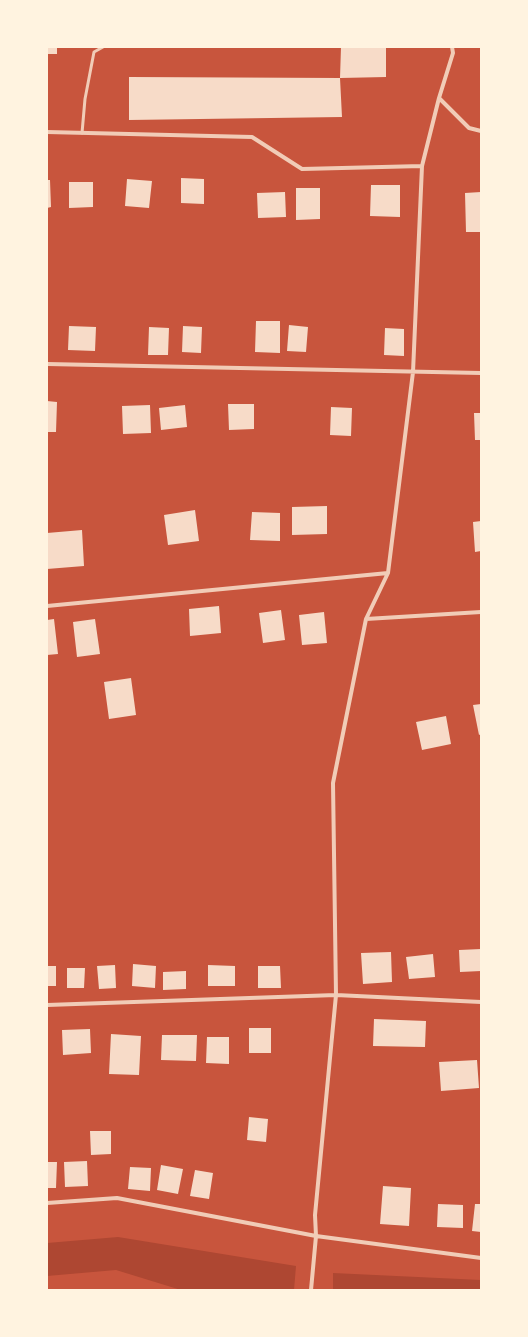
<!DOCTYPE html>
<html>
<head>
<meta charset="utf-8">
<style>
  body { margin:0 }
  #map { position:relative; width:528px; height:1337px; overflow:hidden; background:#c8553d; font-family:"Alegreya Sans",sans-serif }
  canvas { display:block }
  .frame { position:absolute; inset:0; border:48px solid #fff3e0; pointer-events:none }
</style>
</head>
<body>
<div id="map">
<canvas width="528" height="1337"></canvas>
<div class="frame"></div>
</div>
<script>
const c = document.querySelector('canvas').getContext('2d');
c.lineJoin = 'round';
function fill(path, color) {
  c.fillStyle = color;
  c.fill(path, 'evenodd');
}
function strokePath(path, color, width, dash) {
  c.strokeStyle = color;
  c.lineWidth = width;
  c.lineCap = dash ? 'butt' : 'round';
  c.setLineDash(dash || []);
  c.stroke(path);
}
fill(new Path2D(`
  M118,1237L296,1266L294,1290H181L116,1270L47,1276V1243Z
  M333,1273L481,1280V1290H333Z`), '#ae4732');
fill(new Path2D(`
  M47,47H57V54H47Z
  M341,47H386V77L340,78L342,117L129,120V77L340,78Z
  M181,178L204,179V204L181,203Z
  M127,179L152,181L149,208L125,206Z
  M47,180H50L51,207L47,208Z
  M69,182H93V207L69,208Z
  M371,185H400V217L370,216Z
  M296,188H320V219L296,220Z
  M285,192L286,217L258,218L257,193Z
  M481,192V232H466L465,193Z
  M256,321H280V353L255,352Z
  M289,325L308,327L306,352L287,351Z
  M69,326L96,327L95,351L68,350Z
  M183,326L202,327L201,353L182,352Z
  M149,327L169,328L168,355H148Z
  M385,328L404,329V356L384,355Z
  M47,401L57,402L56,432H47Z
  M228,404H254V429L229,430Z
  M150,405L151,433L123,434L122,406Z
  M185,405L187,427L161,430L159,408Z
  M331,407L352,408L351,436L330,435Z
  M474,413H481V440H475Z
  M327,506V534L292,535V507Z
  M195,510L199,541L168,545L164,515Z
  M252,512L280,513V541L250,540Z
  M481,521V551L475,552L473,522Z
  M82,530L84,566L47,569V533Z
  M219,606L221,633L190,636L189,609Z
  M281,610L285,640L263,643L259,613Z
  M324,612L327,643L302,645L299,615Z
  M54,619L58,654L47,655V620Z
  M95,619L100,654L77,657L73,622Z
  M131,678L136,715L109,719L104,682Z
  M481,704V734L479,735L473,705Z
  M446,716L451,744L422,750L416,722Z
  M481,949V971L460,972L459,950Z
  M391,952L392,982L363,984L361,953Z
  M433,954L435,977L409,979L406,957Z
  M133,964L156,966L155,988L132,986Z
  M115,965L116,988L99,989L97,966Z
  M208,965L235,966V986H208Z
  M47,966H56V986H47Z
  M258,966H280L281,988H258Z
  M67,968H85L84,988H67Z
  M186,971V989L163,990V972Z
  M374,1019L426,1021L425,1047L373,1046Z
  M249,1028H271V1053H249Z
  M90,1029L91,1053L63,1055L62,1030Z
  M111,1034L141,1036L139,1075L109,1074Z
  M162,1035H197L196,1061L161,1060Z
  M207,1037H229V1064L206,1063Z
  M477,1060L479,1088L441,1091L439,1062Z
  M249,1117L268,1119L266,1142L247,1140Z
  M90,1131H111V1154L91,1155Z
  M87,1161L88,1186L65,1187L64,1162Z
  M47,1162H57L56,1188H47Z
  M161,1165L183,1169L178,1194L157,1190Z
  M130,1167L151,1168L150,1191L128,1189Z
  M195,1170L213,1173L209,1199L190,1196Z
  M383,1186L411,1188L409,1226L380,1224Z
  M438,1204L463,1205V1228L437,1227Z
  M475,1204H481V1232L472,1231Z`), '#f7dbc8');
strokePath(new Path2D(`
  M82,133L85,99L94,52L103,47`), '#f1ccb7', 3);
strokePath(new Path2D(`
  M439,98L469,128L481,131
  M47,132L252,137L302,169L422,166
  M47,364L481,373
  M47,606L388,573
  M366,619L481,612
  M47,1005L336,995L481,1002
  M47,1203L117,1198L316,1236L481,1258
  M311,1290L316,1236L315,1215L336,995L333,783L366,619L388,573L413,372L422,166L439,98L453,53L452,47`), '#f1ccb7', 4);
</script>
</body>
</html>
